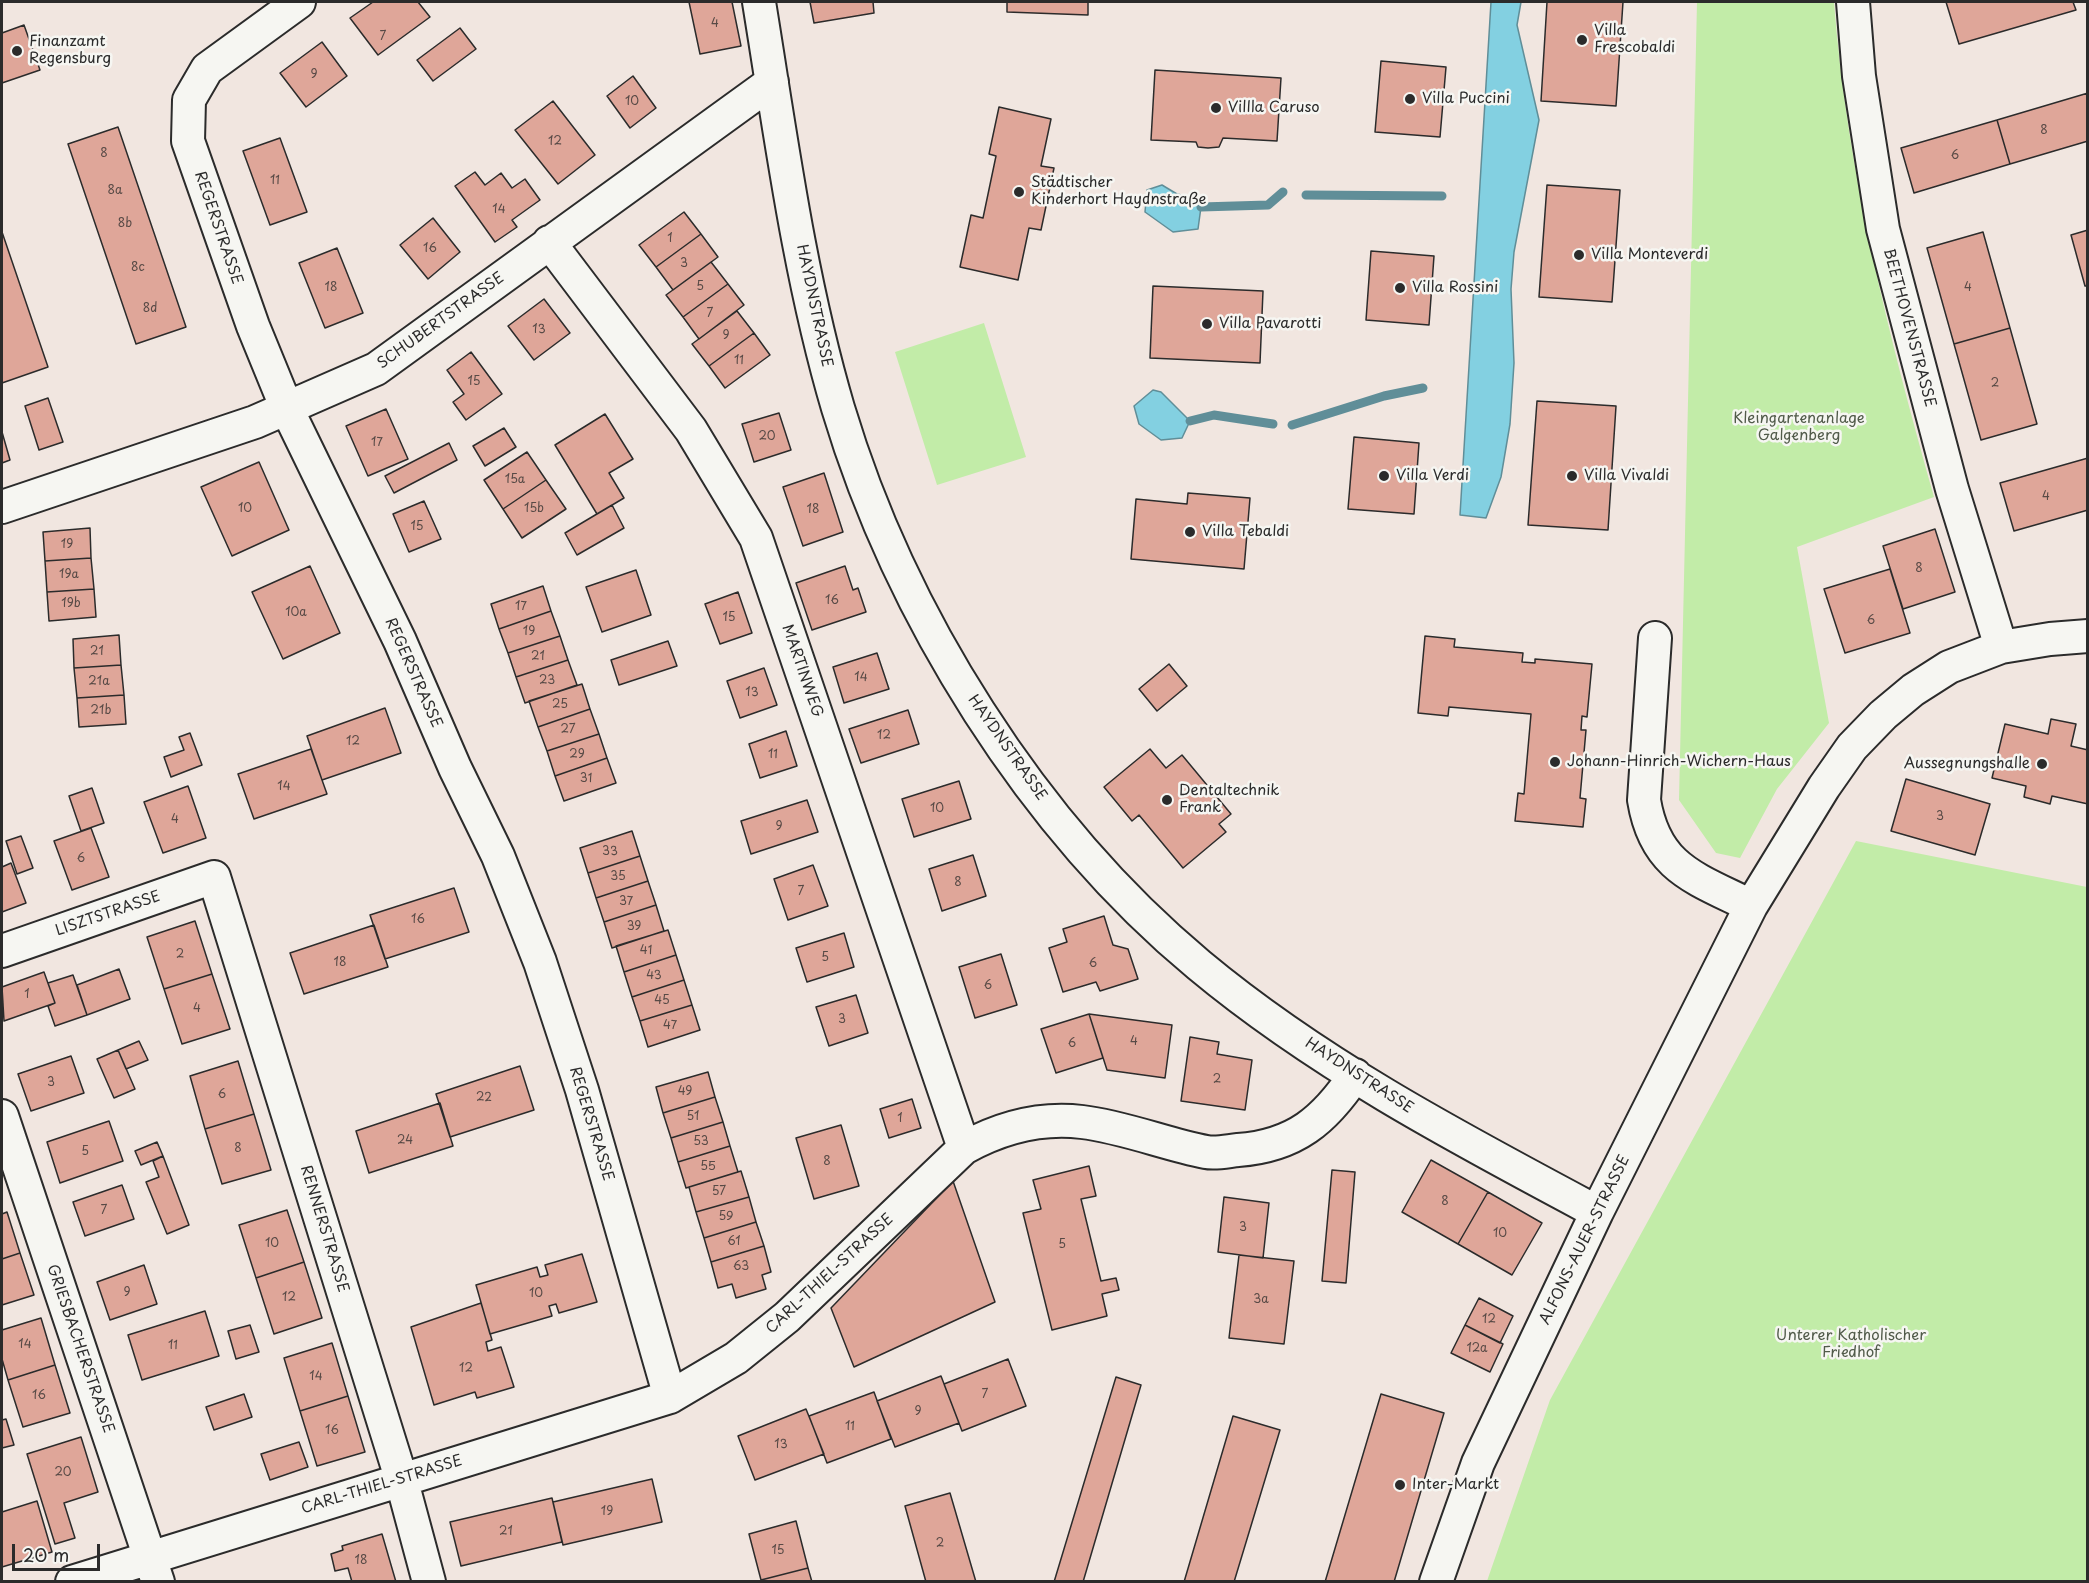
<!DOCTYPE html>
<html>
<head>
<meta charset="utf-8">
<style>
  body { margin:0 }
  #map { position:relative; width:2089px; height:1583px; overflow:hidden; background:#f1e6e0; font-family:"Playpen Sans",sans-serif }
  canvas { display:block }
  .frame { position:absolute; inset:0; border:3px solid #2b2b2b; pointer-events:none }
  .scale { position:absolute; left:12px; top:1544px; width:88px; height:27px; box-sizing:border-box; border:3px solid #2b2b2b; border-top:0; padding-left:8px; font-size:18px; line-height:21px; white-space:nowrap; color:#2b2b2b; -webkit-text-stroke:4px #f6f6f2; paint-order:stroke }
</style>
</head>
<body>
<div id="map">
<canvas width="2089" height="1583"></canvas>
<div class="frame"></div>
<div class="scale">20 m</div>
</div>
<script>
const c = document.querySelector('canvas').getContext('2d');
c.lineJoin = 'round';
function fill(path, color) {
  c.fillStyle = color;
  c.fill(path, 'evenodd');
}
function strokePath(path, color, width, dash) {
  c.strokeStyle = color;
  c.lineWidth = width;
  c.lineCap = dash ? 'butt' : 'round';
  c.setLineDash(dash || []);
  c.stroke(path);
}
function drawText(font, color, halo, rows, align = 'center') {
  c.font = font + ' "Playpen Sans",sans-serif';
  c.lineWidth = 5;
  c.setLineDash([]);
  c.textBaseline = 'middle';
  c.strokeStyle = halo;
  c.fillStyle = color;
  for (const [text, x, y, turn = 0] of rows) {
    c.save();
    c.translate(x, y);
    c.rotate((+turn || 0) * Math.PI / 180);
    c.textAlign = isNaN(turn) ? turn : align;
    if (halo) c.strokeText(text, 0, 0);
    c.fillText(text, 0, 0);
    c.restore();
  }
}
fill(new Path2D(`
  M1697,2H1834C1847,171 1888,334 1934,497L1797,547L1829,723L1777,789L1740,858L1716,853L1679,800Z
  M984,323L1026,457L937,485L895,352Z
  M1856,841L2087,887V1581H1487L1550,1400Z`), '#c2eca8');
const water = new Path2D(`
  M1491,2H1521L1517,25L1539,120L1514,252L1511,289L1514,363L1510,424L1501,477L1486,518L1460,515Z
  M1162,185L1177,194L1195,198L1201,207L1198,229L1173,232L1145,212L1147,190Z
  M1153,390L1161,392L1190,421L1182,438L1161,440L1139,424L1134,406Z`);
fill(water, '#83d0e1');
strokePath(water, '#608e98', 1.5);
strokePath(new Path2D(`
  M1306,195L1442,196
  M1201,207L1268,205L1283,192
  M1190,421L1214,415L1273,424
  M1292,425L1384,396L1423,388`), '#608e98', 9);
const building = new Path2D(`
  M373,2H418L430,17L378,55L350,18Z
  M689,2H732L741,46L700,54Z
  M810,2H873L874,13L814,23Z
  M1007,2H1088V15L1007,12Z
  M1547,2H1623L1616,106L1541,101Z
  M1946,2H2073L2076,10L1959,44Z
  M24,25L40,70L2,83V33Z
  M460,28L476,49L433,81L417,60Z
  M322,42L347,76L306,107L280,73Z
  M1381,61L1446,67L1440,137L1375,132Z
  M1155,70L1281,78L1277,141L1223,138L1219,147L1208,148L1198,147L1196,142L1151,140Z
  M633,76L656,108L630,128L607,96Z
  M2088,93V141L2010,164L1997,120Z
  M553,101L595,155L558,184L515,130Z
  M999,107L1051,119L1041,166L1054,168L1041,230L1029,228L1018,280L960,267L971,215L983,218L996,156L989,154Z
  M1997,120L2010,164L1914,193L1901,148Z
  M118,127L186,327L136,344L68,144Z
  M280,138L307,212L270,225L243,151Z
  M475,172L485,185L501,173L512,188L525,179L540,200L512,220L517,227L495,242L455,186Z
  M1547,185L1620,190L1612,302L1539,297Z
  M684,212L701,234L656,267L639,245Z
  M433,218L460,252L428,279L400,245Z
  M2088,230V286H2085L2071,235Z
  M2,232L48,367L2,383Z
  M1983,232L2010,328L1954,344L1927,248Z
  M701,234L718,257L673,290L656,267Z
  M337,248L363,313L325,328L299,263Z
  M1371,251L1434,256L1429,325L1366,320Z
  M711,262L728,284L683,317L666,295Z
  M728,284L744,305L699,339L683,317Z
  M1153,286L1263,291L1260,363L1150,358Z
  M544,299L570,333L534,360L508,326Z
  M737,311L754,333L709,366L692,344Z
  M2010,328L2037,424L1981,440L1954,344Z
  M754,333L770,355L725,388L709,366Z
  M471,352L502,394L466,420L453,402L464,394L447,370Z
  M48,398L63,442L39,450L25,406Z
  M1537,401L1616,406L1608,530L1528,525Z
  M386,409L408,459L368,476L346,426Z
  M779,413L791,450L754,462L742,424Z
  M605,414L633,459L609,473L624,498L597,514L555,445Z
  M504,428L516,447L485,466L473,446Z
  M2,432L10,460L2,463Z
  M1354,437L1419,443L1414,514L1348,509Z
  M449,443L457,460L394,493L385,476Z
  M527,452L546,480L503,509L484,480Z
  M2088,458V510L2014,531L2000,483Z
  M259,462L289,530L232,556L201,487Z
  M824,473L843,532L803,546L783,487Z
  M546,480L566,509L522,538L503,509Z
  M1188,493L1250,498L1244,569L1131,559L1136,499L1187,504Z
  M424,501L441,539L409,552L393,514Z
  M612,505L624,528L577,555L565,533Z
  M90,528L91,558L45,561L43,532Z
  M1935,529L1955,592L1903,609L1883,546Z
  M91,558L94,589L47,592L45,561Z
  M310,566L340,633L283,659L252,592Z
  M845,566L853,590L858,588L866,612L812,630L796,583Z
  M1890,569L1910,633L1845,653L1824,589Z
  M636,570L651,615L602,632L586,587Z
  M543,586L551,611L499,629L491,604Z
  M94,589L96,617L49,621L47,592Z
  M738,592L752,633L720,644L705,604Z
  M551,611L560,636L508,653L499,629Z
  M119,635L121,665L74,668L73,639Z
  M560,636L568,660L516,677L508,653Z
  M1425,636L1455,639L1454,647L1523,653L1522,662L1535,663V659L1592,664L1587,717L1582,716L1581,730H1586L1580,798L1586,799L1583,827L1515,821L1518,793L1524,794L1531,714L1449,707L1448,716L1418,713Z
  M668,641L677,666L619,685L611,660Z
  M877,653L889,689L844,703L833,667Z
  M568,660L577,685L525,703L516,677Z
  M1169,664L1187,686L1157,711L1139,689Z
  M121,665L124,695L77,698L74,668Z
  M764,668L777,705L740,718L727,681Z
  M582,684L590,709L538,727L529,701Z
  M124,695L126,724L79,727L77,698Z
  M385,708L401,753L322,780L307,736Z
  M590,709L599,734L547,751L538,727Z
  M908,710L919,744L861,763L849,729Z
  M2051,719L2076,724L2071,746L2088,750V804L2052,796L2050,804L2024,797L2026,786L1992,778L2005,724L2048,734Z
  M786,731L797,766L760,778L749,744Z
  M190,733L202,765L171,777L164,757L184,750L179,737Z
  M599,734L607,758L555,776L547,751Z
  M311,749L327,794L254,819L238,774Z
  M1150,749L1166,768L1182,755L1231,814L1219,824L1226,832L1183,868L1139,815L1132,821L1104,787Z
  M607,758L616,783L564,801L555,776Z
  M1906,779L1990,804L1975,855L1891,831Z
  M959,781L971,819L914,837L902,799Z
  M188,786L206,838L163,853L144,802Z
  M92,788L104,823L81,831L69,796Z
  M807,800L818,832L751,854L741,821Z
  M91,828L109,877L72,890L54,841Z
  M632,831L640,856L588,873L580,848Z
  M21,836L33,868L17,874L6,841Z
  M973,855L986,896L942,911L929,869Z
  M640,856L648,881L596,898L588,873Z
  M11,863L26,903L2,912V867Z
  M813,865L828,906L788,920L774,879Z
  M648,881L656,905L604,922L596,898Z
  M454,888L469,932L385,959L370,915Z
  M656,905L664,931L612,948L604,922Z
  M1104,916L1113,945L1128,949L1138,979L1100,991L1096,982L1063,992L1049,948L1067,942L1063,929Z
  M195,921L212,974L164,989L147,937Z
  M374,925L388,967L304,994L290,953Z
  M668,930L676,955L624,972L616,946Z
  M844,933L854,967L807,982L796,948Z
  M1001,954L1017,1005L975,1018L959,967Z
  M676,955L684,980L632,997L624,972Z
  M119,969L130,999L87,1015L77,985Z
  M44,972L55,1003L4,1021L2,987Z
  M212,974L230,1029L182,1044L164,989Z
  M73,975L87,1015L55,1026L48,1006L55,1003L48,983Z
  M684,980L692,1005L640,1021L632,997Z
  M856,995L868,1033L829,1046L816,1007Z
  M692,1005L700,1030L648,1047L640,1021Z
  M1089,1014L1103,1058L1056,1073L1041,1029Z
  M1089,1014L1172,1025L1165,1078L1107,1070Z
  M1190,1037L1219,1042L1217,1054L1252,1060L1245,1110L1181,1101Z
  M139,1041L148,1060L126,1069L118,1050Z
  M118,1050L135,1089L114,1098L97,1059Z
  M71,1056L84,1093L31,1111L18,1074Z
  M238,1061L254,1114L205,1129L190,1076Z
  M520,1066L534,1110L450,1137L436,1094Z
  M708,1072L715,1097L663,1113L656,1087Z
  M715,1097L723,1122L671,1138L663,1113Z
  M912,1099L921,1128L889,1138L880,1109Z
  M440,1103L453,1146L369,1173L356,1131Z
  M254,1114L271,1170L222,1184L205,1129Z
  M109,1121L123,1161L60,1183L47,1142Z
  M723,1122L730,1146L678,1162L671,1138Z
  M841,1125L859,1186L814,1199L796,1138Z
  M157,1142L163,1156L141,1165L135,1151Z
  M730,1146L738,1172L686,1188L678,1162Z
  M163,1156L189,1225L167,1234L146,1182L159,1177L153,1161Z
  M1431,1160L1488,1192L1458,1244L1402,1212Z
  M1089,1166L1096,1196L1081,1199L1101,1281L1116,1278L1119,1290L1102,1294L1107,1316L1052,1330L1023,1213L1041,1209L1033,1180Z
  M1332,1170L1355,1172L1346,1283L1322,1281Z
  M741,1171L749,1197L696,1212L689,1187Z
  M953,1181L995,1302L854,1367L831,1308Z
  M122,1185L134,1219L85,1236L73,1202Z
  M1488,1192L1542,1223L1512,1275L1458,1244Z
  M749,1197L756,1222L704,1238L696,1212Z
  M1224,1197L1269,1203L1263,1258L1218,1252Z
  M287,1210L304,1262L256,1278L239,1225Z
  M7,1212L20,1253L2,1259V1214Z
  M756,1222L764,1246L711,1262L704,1238Z
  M764,1246L771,1272L762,1275L766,1289L736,1298L732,1284L718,1288L711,1262Z
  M20,1253L34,1295L2,1305V1259Z
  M582,1254L597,1302L559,1313L556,1304L549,1306L552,1316L490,1334L476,1285L537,1267L540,1277L548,1275L545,1265Z
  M1239,1255L1294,1261L1284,1344L1229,1338Z
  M304,1262L322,1318L274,1334L256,1278Z
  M144,1265L157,1304L110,1320L97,1282Z
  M1479,1298L1513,1316L1500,1343L1465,1325Z
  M481,1303L492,1340L486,1342L488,1351L501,1347L514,1387L477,1398L475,1392L434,1405L411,1327Z
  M205,1311L219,1356L142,1380L128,1335Z
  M41,1318L55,1365L8,1380L2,1359V1330Z
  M250,1325L259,1352L236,1359L228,1331Z
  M1465,1325L1503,1344L1490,1372L1451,1353Z
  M332,1343L348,1396L300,1411L284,1358Z
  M1008,1359L1026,1406L962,1431L944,1384Z
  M55,1365L70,1413L23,1427L8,1380Z
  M941,1376L959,1423L895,1447L877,1401Z
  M1116,1377L1141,1385L1083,1582H1054Z
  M874,1392L891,1439L827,1463L809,1416Z
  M244,1394L252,1417L214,1430L206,1407Z
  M1381,1394L1444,1413L1394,1582H1325Z
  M348,1396L365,1452L317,1466L300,1411Z
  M806,1409L824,1454L755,1480L738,1436Z
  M1233,1416L1280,1430L1234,1582H1184Z
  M6,1419L14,1445L2,1448V1420Z
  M81,1437L98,1492L64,1503L75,1538L55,1544L27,1454Z
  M299,1442L308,1467L270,1480L261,1454Z
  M652,1479L662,1522L563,1545L553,1502Z
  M950,1493L976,1582H926L905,1506Z
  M552,1498L562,1542L461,1566L450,1522Z
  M37,1501L52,1552L2,1567V1512Z
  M796,1521L808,1568L761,1580L749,1534Z
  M382,1534L396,1582H352L348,1568L335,1571L331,1554L343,1550L342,1546Z
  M808,1568L812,1582H762L761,1580Z`);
fill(building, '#dfa699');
strokePath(building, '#2b2b2b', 1.5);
const minor = new Path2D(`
  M299,2L207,69L189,100L188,141L253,326L287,409L400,641L455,768L498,856L540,962L582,1090L670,1397
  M759,2C781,137 799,276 838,408C900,615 1032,826 1199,965C1319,1065 1460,1139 1597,1212
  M1853,2L1859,76L1883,229L1952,489L2001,647
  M549,242L691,430L756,538L964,1148
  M2,507L255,422L376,369L772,82
  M1655,638L1644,800C1655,868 1695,878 1751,906
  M2,951L214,877L401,1478L429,1582
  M2,1116L158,1582
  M72,1582L670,1397L736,1358L787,1317L964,1148C1000,1128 1040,1117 1082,1122C1124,1127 1165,1144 1206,1152C1216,1154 1228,1151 1238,1150C1295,1146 1325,1120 1355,1075
  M1436,1582L1478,1463L1597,1212L1751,906L1824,787L1852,747L1883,715L1913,690L1949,667L2001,647L2050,639L2088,636`);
strokePath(minor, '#2b2b2b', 36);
strokePath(minor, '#f6f6f2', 32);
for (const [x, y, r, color] of [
  [1582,40,6,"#2b2b2b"],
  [17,51,6,"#2b2b2b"],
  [1410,99,6,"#2b2b2b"],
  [1216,108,6,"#2b2b2b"],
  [1019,192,6,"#2b2b2b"],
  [1579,255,6,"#2b2b2b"],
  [1400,288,6,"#2b2b2b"],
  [1207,324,6,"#2b2b2b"],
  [1384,476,6,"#2b2b2b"],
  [1572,476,6,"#2b2b2b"],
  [1190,532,6,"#2b2b2b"],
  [1555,762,6,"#2b2b2b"],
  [2042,764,6,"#2b2b2b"],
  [1167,800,6,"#2b2b2b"],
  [1400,1485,6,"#2b2b2b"]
]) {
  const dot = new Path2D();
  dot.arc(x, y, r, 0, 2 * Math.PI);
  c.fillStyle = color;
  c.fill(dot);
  strokePath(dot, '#f6f6f2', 2);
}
drawText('12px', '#584a46', null, [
  ["4",715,24],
  ["7",383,37],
  ["9",314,75],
  ["10",632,102],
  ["8",2044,131],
  ["12",555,142],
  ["8",104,154],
  ["6",1955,156],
  ["11",275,181],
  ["8a",115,191],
  ["14",499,210],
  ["8b",125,224],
  ["1",670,239],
  ["16",430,249],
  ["3",684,264],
  ["8c",138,268],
  ["5",700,287],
  ["18",331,288],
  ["4",1968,288],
  ["8d",150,309],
  ["7",710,314],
  ["13",539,330],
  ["9",726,336],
  ["11",739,361],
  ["15",474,382],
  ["2",1995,384],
  ["20",767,437],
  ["17",377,443],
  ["15a",515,480],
  ["4",2046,497],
  ["10",245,509],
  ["15b",534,509],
  ["18",813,510],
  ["15",417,527],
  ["19",67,545],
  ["8",1919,569],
  ["19a",69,575],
  ["16",832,601],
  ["19b",71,604],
  ["17",521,607],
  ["10a",296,613],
  ["15",729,618],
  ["6",1871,621],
  ["19",529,632],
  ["21",97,652],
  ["21",538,657],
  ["14",861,678],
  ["23",547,681],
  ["21a",99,682],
  ["13",752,693],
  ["25",560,705],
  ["21b",101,711],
  ["27",568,730],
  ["12",884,736],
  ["12",353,742],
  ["29",577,755],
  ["11",773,755],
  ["31",586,779],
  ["14",284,787],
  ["10",937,809],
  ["3",1940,817],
  ["4",175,820],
  ["9",779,827],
  ["33",610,852],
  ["6",81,859],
  ["35",618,877],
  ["8",958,883],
  ["7",801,892],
  ["37",626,902],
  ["16",418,920],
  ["39",634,927],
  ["41",646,951],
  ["2",180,955],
  ["5",825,958],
  ["18",340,963],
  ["6",1093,964],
  ["43",654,976],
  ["6",988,986],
  ["1",27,995],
  ["45",662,1001],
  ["4",197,1009],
  ["3",842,1020],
  ["47",670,1026],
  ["4",1134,1042],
  ["6",1072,1044],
  ["2",1217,1080],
  ["3",51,1083],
  ["49",685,1092],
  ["6",222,1095],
  ["22",484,1098],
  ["51",693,1117],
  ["1",900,1119],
  ["24",405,1141],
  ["53",701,1142],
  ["8",238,1149],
  ["5",85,1152],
  ["8",827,1162],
  ["55",708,1167],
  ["57",719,1192],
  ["8",1445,1202],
  ["7",104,1211],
  ["59",726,1217],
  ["3",1243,1228],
  ["10",1500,1234],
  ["61",734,1242],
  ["10",272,1244],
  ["5",1062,1245],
  ["63",741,1267],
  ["9",127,1293],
  ["10",536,1294],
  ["12",289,1298],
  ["3a",1261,1300],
  ["12",1489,1320],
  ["14",25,1345],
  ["11",173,1346],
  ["12a",1477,1349],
  ["12",466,1369],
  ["14",316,1377],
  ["7",985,1395],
  ["16",39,1396],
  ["9",918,1412],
  ["11",850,1427],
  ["16",332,1431],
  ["13",781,1445],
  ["20",63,1473],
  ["19",607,1512],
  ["21",506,1532],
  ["2",940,1544],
  ["15",778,1551],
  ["18",361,1561]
]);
drawText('15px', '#2b2b2b', '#f6f6f2', [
  ["Villa",1594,31],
  ["Frescobaldi",1594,48],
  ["Finanzamt",29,42],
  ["Regensburg",29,59],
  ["Villa Puccini",1422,99],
  ["Villla Caruso",1228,108],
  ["Städtischer",1031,183],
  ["Kinderhort Haydnstraße",1031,200],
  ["Villa Monteverdi",1591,255],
  ["Villa Rossini",1412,288],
  ["Villa Pavarotti",1219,324],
  ["Villa Verdi",1396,476],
  ["Villa Vivaldi",1584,476],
  ["Villa Tebaldi",1202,532],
  ["Johann-Hinrich-Wichern-Haus",1567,762],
  ["Aussegnungshalle",2030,764,"right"],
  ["Dentaltechnik",1179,791],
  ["Frank",1179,808],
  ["Inter-Markt",1412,1485]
], 'left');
drawText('15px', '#2b2b2b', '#f6f6f2', [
  ["REGERSTRASSE",218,228,71],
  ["HAYDNSTRASSE",814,306,78],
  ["SCHUBERTSTRASSE",441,321,-36],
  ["BEETHOVENSTRASSE",1909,328,75],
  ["MARTINWEG",802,671,71],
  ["REGERSTRASSE",413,673,66],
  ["HAYDNSTRASSE",1007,748,55],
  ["LISZTSTRASSE",108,914,-19],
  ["HAYDNSTRASSE",1359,1076,33],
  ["REGERSTRASSE",591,1124,73],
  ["RENNERSTRASSE",324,1229,73],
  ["ALFONS-AUER-STRASSE",1585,1240,-64],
  ["CARL-THIEL-STRASSE",830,1274,-43],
  ["GRIESBACHERSTRASSE",80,1349,71],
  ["CARL-THIEL-STRASSE",382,1485,-17]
]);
drawText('15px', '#515b4a', '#f6f6f2', [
  ["Kleingartenanlage",1799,419],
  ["Galgenberg",1799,436],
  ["Unterer Katholischer",1851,1336],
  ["Friedhof",1851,1353]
]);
</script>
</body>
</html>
